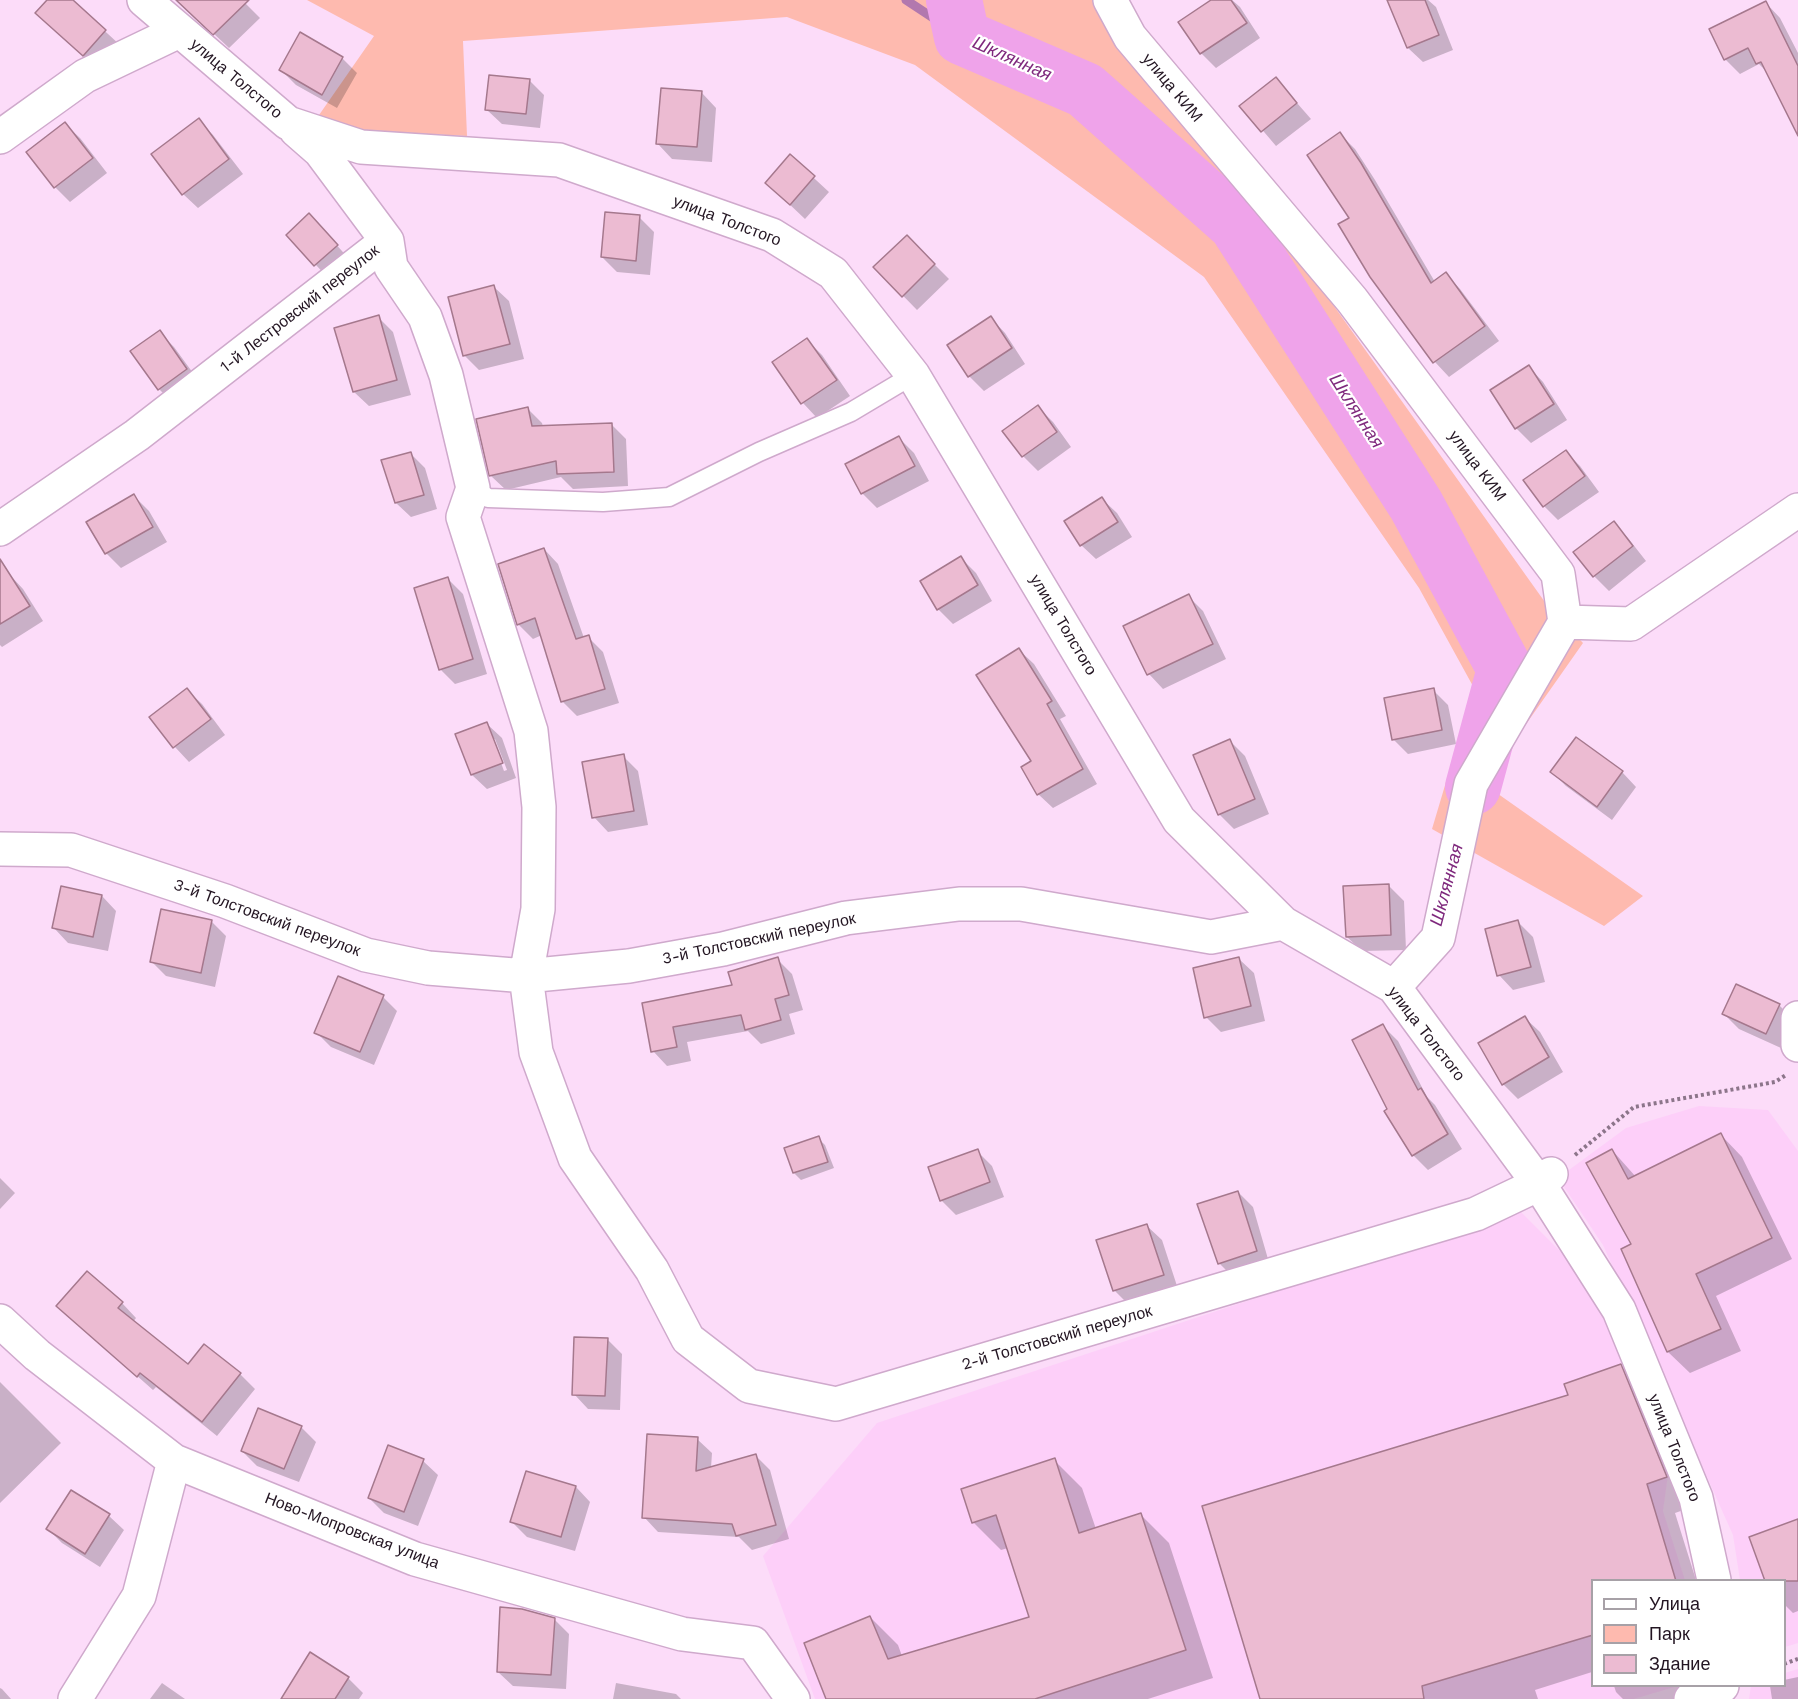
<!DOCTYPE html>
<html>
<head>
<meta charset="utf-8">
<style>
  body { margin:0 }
  #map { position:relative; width:1798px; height:1699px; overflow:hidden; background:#fcdcf9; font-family:"Work Sans",sans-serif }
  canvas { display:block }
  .legend { position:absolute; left:1591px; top:1579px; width:195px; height:108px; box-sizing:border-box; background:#fff; border:2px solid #a7a1a7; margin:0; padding:8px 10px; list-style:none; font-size:18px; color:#231522 }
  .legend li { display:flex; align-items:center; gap:12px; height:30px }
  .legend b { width:30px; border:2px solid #a7a1a7 }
</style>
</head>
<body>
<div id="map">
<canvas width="1798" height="1699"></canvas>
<ul class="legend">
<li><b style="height:8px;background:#fff"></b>Улица</li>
<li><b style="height:16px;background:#febaaf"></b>Парк</li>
<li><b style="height:16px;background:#ecbbd2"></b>Здание</li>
</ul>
</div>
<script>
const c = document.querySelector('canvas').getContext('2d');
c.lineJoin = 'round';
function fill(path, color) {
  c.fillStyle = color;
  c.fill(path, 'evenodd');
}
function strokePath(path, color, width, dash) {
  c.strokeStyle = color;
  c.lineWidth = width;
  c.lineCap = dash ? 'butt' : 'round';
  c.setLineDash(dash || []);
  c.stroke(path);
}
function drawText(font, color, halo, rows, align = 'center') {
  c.font = font + ' "Work Sans",sans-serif';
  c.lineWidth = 4.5;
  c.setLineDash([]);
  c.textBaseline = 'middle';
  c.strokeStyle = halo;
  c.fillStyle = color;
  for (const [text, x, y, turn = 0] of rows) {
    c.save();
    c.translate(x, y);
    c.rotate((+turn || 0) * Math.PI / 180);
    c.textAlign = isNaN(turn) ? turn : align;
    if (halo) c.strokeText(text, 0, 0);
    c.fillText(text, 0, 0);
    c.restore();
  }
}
fill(new Path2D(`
  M1699,1106L1768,1110L1798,1151V1643L1785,1647L1784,1580H1740L1733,1535L1603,1245L1558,1178L1626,1128Z
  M1520,1211L1573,1264L1612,1319L1670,1461L1663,1511L1685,1580H1592V1686H1678L1634,1699H815L763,1556L877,1423Z
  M1798,1669V1699H1749L1751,1686H1784L1785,1673Z`), '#fdcff9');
fill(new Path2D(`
  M307,0H1116L1547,605L1583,643L1484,784L1643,896L1604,926L1432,829L1474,688L1419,588L1204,277L915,65L787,17L463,41L467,136L310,128L374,36Z`), '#febaaf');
fill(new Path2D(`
  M49,0H71L120,45L98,69L52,28Z
  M178,0H242L260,18L229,48Z
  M1214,0H1232L1240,7L1260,38L1216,68L1201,53Z
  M1402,0H1428L1436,7L1453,50L1423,62L1408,48L1391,5Z
  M1766,3L1780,18L1798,53V132L1769,74L1759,64L1740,74L1725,59Z
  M342,58L357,73L337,108L296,85L281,70Z
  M1276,79L1311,119L1276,146L1242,106Z
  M529,80L544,95L540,128L502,124L487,110Z
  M702,93L716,108L712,162L672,159L658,144Z
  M198,120L213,135L243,174L198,208L183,194Z
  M65,124L80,138L107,173L70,202L55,187Z
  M1340,134L1355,149L1375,180L1435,282L1446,274L1460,289L1499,341L1449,377L1435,362L1371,277L1351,219Z
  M790,156L829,192L805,219L767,183Z
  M639,217L654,232L650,275L617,272L602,257Z
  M323,230L351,261L330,280L288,235Z
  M907,237L949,279L917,310L875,267Z
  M494,287L509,301L524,359L479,370L464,355Z
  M378,317L393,332L411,395L369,406L354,392Z
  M991,318L1005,333L1025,364L984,391L969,376Z
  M159,332L174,347L201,384L174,404L159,389Z
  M807,340L822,355L850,396L817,418L803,403L774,363Z
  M1529,367L1543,382L1567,420L1531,443L1516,428L1492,391Z
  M1038,407L1053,422L1071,447L1038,471L1023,456Z
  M528,409L542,423L543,427L612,425L626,439L628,486L573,489L561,477L506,490L491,476Z
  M899,438L914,453L929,481L877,508L862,493Z
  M1565,451L1580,466L1599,492L1558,520L1544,506Z
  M410,453L425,468L437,509L411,517L396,503Z
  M134,496L149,511L167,542L121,568L106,553Z
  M1102,499L1117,513L1132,537L1096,559L1081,545Z
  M1613,523L1628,538L1646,561L1609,591L1594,576Z
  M544,549L558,564L584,638L588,637L603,652L619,703L577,716L562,701L542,635L533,639L518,624Z
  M961,558L976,573L992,601L953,624L938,609Z
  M9,574L23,589L43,621L2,647L0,645V580Z
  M448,579L463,594L487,674L455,684L440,669Z
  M1188,596L1203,611L1226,659L1163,689L1149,674L1125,627Z
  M1019,650L1034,664L1066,716L1060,719L1097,784L1053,808L1038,794Z
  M187,690L202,704L225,735L189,762L175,747L151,717Z
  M1433,690L1448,705L1456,744L1408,754L1393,739Z
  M487,724L502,738L516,778L487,789L472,775ZM492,739H495L507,770L504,771Z
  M1230,741L1245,756L1269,814L1234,829L1219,814Z
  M623,756L638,771L648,825L608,832L594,817Z
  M1552,772H1622L1636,787L1612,820L1566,786Z
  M1389,886L1404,901L1406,950L1362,951L1347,937Z
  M102,896L116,911L108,951L68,943L54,928Z
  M212,922L226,936L215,987L166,976L151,961Z
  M1518,922L1533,937L1545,982L1513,990L1499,975Z
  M777,959L792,974L803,1010L789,1014L795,1034L761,1044L748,1031L687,1042L691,1061L667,1066L653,1051L644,1004L734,987Z
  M1239,959L1254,973L1265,1021L1221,1032L1206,1017Z
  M383,997L397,1011L374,1065L331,1047L316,1032Z
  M1779,1005L1794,1020L1781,1048L1739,1029L1724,1014Z
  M1525,1018L1540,1032L1563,1072L1518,1099L1503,1084Z
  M1383,1026L1398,1041L1427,1097L1435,1105L1462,1149L1428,1170L1413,1155L1386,1111L1389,1109Z
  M1721,1135L1742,1157L1792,1259L1716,1296L1741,1351L1690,1373L1668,1352L1623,1249L1633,1245L1612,1150L1636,1177Z
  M818,1138L825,1145L834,1168L801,1180L794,1173Z
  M977,1151L992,1166L1004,1197L956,1215L941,1200Z
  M0,1178L15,1193L0,1209Z
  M1238,1192L1253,1207L1270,1266L1234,1278L1219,1263Z
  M1147,1226L1162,1240L1178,1289L1129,1305L1114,1290Z
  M122,1303L136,1318L133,1322L188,1366L204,1346L240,1374L255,1389L217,1436L156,1387L153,1390L58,1306Z
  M607,1339L622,1354L620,1410L588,1409L574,1394Z
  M1620,1365L1649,1394L1695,1506L1675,1513L1696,1580H1592V1672L1535,1690L1538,1699H1262L1570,1396Z
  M0,1382L61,1443L0,1503Z
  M301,1427L316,1442L299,1482L257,1466L242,1451Z
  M697,1439L712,1453L711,1468L755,1455L770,1470L789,1539L752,1550L739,1537L658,1532L644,1517Z
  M389,1447L423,1461L438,1475L418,1526L384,1513L369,1498Z
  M1054,1460L1082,1488L1096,1529L1141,1515L1169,1543L1213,1678L1148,1699H828L870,1617L898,1645L902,1656L1031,1618L1008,1548L1001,1550L973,1522Z
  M576,1487L590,1502L575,1551L527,1537L512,1522Z
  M109,1516L124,1530L100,1567L62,1543L48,1529Z
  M1798,1521V1611L1793,1613L1784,1604V1580Z
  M554,1619L569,1634L566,1689L513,1686L498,1672Z
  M311,1654L348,1678L363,1693L359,1699H282Z
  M1798,1677V1699H1772L1770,1686H1784V1680Z
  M162,1683L185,1699H150Z
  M616,1683L676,1694L681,1699H613Z
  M1614,1686H1727L1718,1699H1623L1616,1692Z
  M0,1688L2,1689L11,1699H0Z`), '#0003');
strokePath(new Path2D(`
  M906,0L962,37`), '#b278ae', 9);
strokePath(new Path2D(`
  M954,0L962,37L1085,90L1236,224L1416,505L1505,669L1473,787`), '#efa3ea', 56);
const building = new Path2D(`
  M47,0H73L106,30L83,56L35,13Z
  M176,0H249L213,35Z
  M1211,0H1231L1247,23L1200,54L1178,22Z
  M1387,0H1425L1439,35L1407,48Z
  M1766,1L1798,66V136L1761,62L1756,64L1748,48L1724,60L1709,29Z
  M300,32L343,57L322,95L279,70Z
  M489,75L530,79L526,114L485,110Z
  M1276,77L1297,103L1261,132L1239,106Z
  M661,88L702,91L697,147L656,144Z
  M199,118L229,159L182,195L151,154Z
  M65,122L93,158L54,188L26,152Z
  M1340,132L1361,163L1431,283L1446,272L1485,326L1433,363L1370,277L1338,224L1349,218L1307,155Z
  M790,154L815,176L790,205L765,183Z
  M605,212L640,215L636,261L601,257Z
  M309,213L338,245L314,266L286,235Z
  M907,235L935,264L902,297L873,267Z
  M494,285L510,344L463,356L448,297Z
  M379,315L397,380L353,392L334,328Z
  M991,316L1012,348L968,377L947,345Z
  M160,330L187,369L158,390L130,351Z
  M807,338L837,380L801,404L772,362Z
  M1529,365L1554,404L1515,429L1490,390Z
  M1038,405L1057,432L1022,457L1002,431Z
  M528,407L532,426L612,423L614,472L557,474L556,461L489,476L476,419Z
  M899,436L915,466L861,494L845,464Z
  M1566,450L1585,476L1543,507L1523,480Z
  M411,452L424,495L395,503L381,460Z
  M134,494L153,527L105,554L86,522Z
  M1102,497L1118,522L1080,546L1064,521Z
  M1614,521L1633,546L1593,577L1573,552Z
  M544,548L576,639L589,635L605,689L561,702L535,618L517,625L498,564Z
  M961,556L978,585L937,610L920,581Z
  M0,559L30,606L0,624Z
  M448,577L473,659L439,670L414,588Z
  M1189,594L1213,644L1147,675L1123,626Z
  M1019,648L1052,701L1047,704L1083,769L1037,795L1021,767L1031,761L976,675Z
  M187,688L211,719L173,748L149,717Z
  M1434,688L1442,730L1392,740L1384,698Z
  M487,722L503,763L471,775L455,734Z
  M1576,737L1623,771L1597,807L1550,772Z
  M1230,739L1255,799L1218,815L1193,755Z
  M624,754L634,811L592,818L582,762Z
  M1389,884L1391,935L1346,937L1343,886Z
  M61,886L102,895L93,937L52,928Z
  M161,909L212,920L201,973L150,962Z
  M1518,920L1531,967L1497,976L1485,929Z
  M778,957L789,995L775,999L781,1020L745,1030L741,1015L673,1027L677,1047L651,1052L642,1003L732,985L728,972Z
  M1239,957L1251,1006L1204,1018L1193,968Z
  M338,976L384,995L360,1052L314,1033Z
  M1736,984L1780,1004L1766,1034L1722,1014Z
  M1525,1016L1549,1057L1502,1085L1478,1043Z
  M1383,1024L1418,1090L1421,1088L1448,1134L1412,1156L1384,1111L1387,1109L1352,1040Z
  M1721,1133L1772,1238L1696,1274L1721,1329L1667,1352L1621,1249L1631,1244L1586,1163L1612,1149L1628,1179Z
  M819,1136L828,1162L793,1173L784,1148Z
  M978,1149L990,1182L940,1201L928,1167Z
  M1238,1191L1257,1251L1218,1264L1197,1204Z
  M1147,1224L1164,1275L1113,1291L1096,1240Z
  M87,1271L123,1302L118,1308L188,1364L204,1344L241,1373L202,1422L140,1373L137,1377L56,1306Z
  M574,1337L608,1338L605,1396L572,1395Z
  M1621,1364L1667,1477L1647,1484L1676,1581H1593V1635L1422,1686L1424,1699H1260L1202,1506L1568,1395L1564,1384Z
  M258,1408L302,1426L284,1469L241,1451Z
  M647,1434L698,1437L696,1471L756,1454L776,1525L736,1536L732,1524L642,1518Z
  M388,1445L424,1459L404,1512L368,1498Z
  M1055,1458L1079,1533L1141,1513L1186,1650L1035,1699H826L804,1643L870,1616L888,1659L1029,1617L996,1515L972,1523L961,1489Z
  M526,1471L576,1486L561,1537L510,1522Z
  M71,1490L110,1514L85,1554L46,1529Z
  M1798,1519V1581H1765L1749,1537Z
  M500,1607L522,1609L555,1618L551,1675L497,1672Z
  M310,1652L349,1677L335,1699H281Z`);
fill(building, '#ecbbd2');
strokePath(building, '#a5788d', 1.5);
const service = new Path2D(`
  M473,488L488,498L603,502L669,497L759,452L851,412L913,375`);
const minor = new Path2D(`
  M144,0L288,123L361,147L559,160L772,235L833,273L913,375L1179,820L1283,923L1394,987L1539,1184L1619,1310L1696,1498L1714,1580
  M1110,0L1130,37L1352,300L1558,574L1565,622L1471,784L1438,938L1394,987
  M296,130L320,151L387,241
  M0,137L85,76L179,31
  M0,529L137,435L387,241L391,267L425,317L446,375L473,488L463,517L531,731L539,807L538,909L526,976L536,1052L575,1158L652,1270L688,1339L749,1386L836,1404L1476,1214L1539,1184L1551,1174
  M1565,622L1631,624L1798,510
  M0,849L71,850L225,901L366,955L428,968L526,976L629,966L723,949L846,918L959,904H1021L1211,937L1283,923
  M1798,1018V1045
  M0,1321L37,1355L174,1461L415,1559L682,1634L753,1643L793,1699
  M75,1699L139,1596L174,1461
  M1691,1699L1722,1686`);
strokePath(service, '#cfa9cc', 21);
strokePath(minor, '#cfa9cc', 36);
strokePath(new Path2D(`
  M1575,1155L1634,1107L1775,1082L1786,1075
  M1784,1664L1798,1659`), '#8c758a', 4, [3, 3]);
strokePath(service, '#fff', 18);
strokePath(minor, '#fff', 33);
drawText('16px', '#231522', '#fff', [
  ["улица Толстого",236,79,40],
  ["улица КИМ",1172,88,50],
  ["улица Толстого",727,221,21],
  ["1-й Лестровский переулок",300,309,-38],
  ["улица КИМ",1477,466,53],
  ["улица Толстого",1063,625,59],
  ["3-й Толстовский переулок",267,918,20],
  ["3-й Толстовский переулок",759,939,-12],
  ["улица Толстого",1426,1034,52],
  ["2-й Толстовский переулок",1057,1338,-16],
  ["улица Толстого",1674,1448,68],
  ["Ново-Мопровская улица",352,1531,21]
]);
drawText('italic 18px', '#7f297d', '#fff', [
  ["Шклянная",1012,59,24],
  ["Шклянная",1356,411,57],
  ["Шклянная",1447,885,-75]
]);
</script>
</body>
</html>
